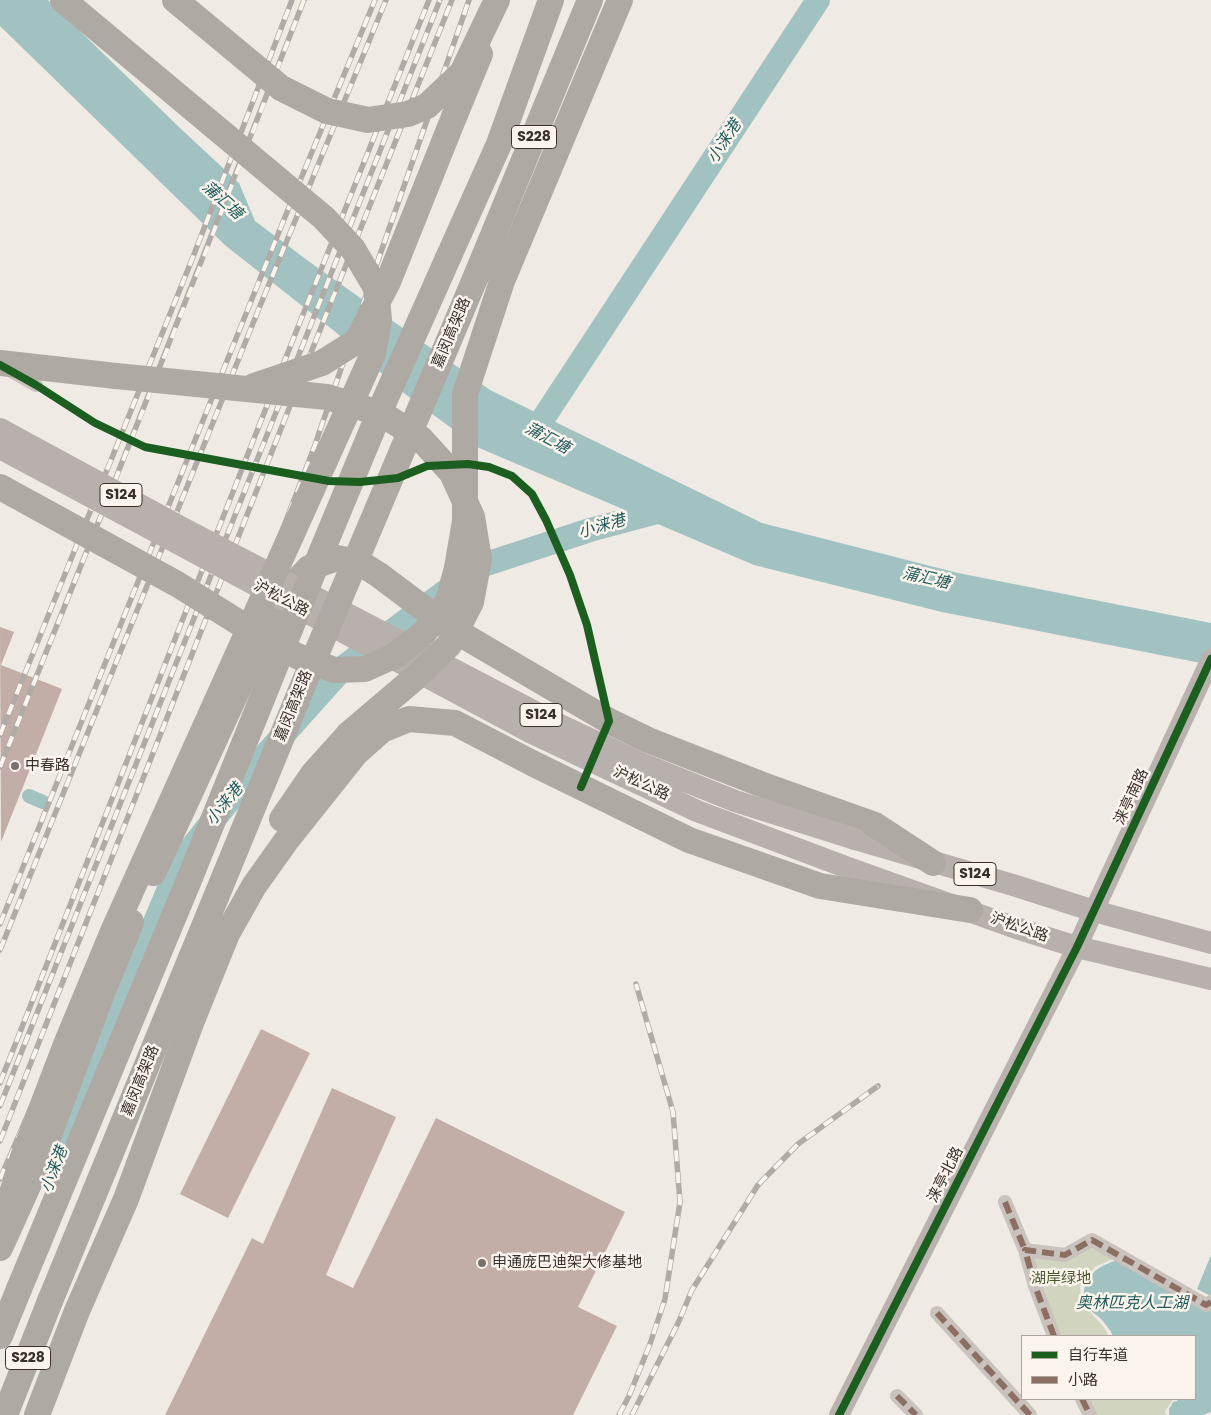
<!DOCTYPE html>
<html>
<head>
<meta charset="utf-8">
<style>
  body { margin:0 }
  #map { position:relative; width:1211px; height:1415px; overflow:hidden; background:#efeae4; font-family:Poppins,"Noto Sans SC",sans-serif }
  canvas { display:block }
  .legend { position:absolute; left:1021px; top:1335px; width:175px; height:65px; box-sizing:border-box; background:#fbf4ed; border:1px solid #aea59f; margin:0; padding:6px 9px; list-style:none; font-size:15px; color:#3a2f2b }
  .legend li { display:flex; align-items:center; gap:10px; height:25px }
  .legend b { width:25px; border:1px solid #aea59f }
</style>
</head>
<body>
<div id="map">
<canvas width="1211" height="1415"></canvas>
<ul class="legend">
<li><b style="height:6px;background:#1b5e20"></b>自行车道</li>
<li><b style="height:6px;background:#8d6e63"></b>小路</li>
</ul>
</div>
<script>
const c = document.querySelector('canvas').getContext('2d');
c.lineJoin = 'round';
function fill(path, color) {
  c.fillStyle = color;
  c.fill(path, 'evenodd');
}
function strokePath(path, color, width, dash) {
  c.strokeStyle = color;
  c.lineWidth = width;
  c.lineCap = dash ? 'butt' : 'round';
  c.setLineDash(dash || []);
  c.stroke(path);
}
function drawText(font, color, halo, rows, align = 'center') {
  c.font = font + ' Poppins,"Noto Sans SC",sans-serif';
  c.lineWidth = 5;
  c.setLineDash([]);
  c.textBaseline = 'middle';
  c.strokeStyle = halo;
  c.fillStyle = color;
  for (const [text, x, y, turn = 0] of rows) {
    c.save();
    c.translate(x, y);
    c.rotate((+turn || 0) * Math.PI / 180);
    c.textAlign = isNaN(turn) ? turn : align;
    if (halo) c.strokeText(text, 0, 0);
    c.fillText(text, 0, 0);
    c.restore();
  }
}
fill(new Path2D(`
  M1092,1243L1115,1258L1095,1267L1085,1279L1080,1287L1081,1300L1090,1312L1103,1326L1109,1336H1058L1031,1258Z
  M1086,1399H1173L1165,1412L1167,1415H1095Z`), '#d1d5bf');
fill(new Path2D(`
  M0,0H48L180,128L239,183L255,221L311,263L490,390L762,523L958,573L1211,623V665L942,612L754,565L477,447L401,391L338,334L226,246L0,26Z
  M1211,1255V1296L1197,1289Z
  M1120,1259L1211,1310V1412L1203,1415H1169V1409L1173,1402L1177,1401L1178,1399H1195V1336H1113C1110,1329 1105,1323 1099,1317C1096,1315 1092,1312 1090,1309C1080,1297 1083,1281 1095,1271C1102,1265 1112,1262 1120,1259Z`), '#a1c2c0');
strokePath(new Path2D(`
  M29,796L43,802
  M170,858L180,862`), '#a1c2c0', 14);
strokePath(new Path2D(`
  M533,434L818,0
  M58,1165L91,1076L180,862L268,752L345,666L480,566L590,530L672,508`), '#a1c2c0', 24);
fill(new Path2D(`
  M0,627L14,632L1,665L62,689L1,842Z
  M261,1029L310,1053L228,1218L180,1194Z
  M332,1088L396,1117L326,1275L353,1288L436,1118L625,1212L578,1307L617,1326L573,1415H165L252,1238L263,1244Z`), '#c2aea6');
strokePath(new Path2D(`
  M11,371L36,385
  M1005,1202L1025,1250
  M937,1313L1030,1415
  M1054,1336L1035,1286L1025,1250L1065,1255L1092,1240L1206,1305L1211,1302
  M897,1396L916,1415
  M1082,1399L1090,1415`), '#c9c2bd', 14);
strokePath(new Path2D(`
  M839,1415L1077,947L1211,659`), '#b9b2ae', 20);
strokePath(new Path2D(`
  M855,839L1013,885L1094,911L1211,943
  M843,866L1016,928L1077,947L1211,979`), '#b8b0ac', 22);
strokePath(new Path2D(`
  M454,117L480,54
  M448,258L499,144L551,0
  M477,274L590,0
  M0,363L116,376
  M457,568L465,521V394L502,281L620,0
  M282,819L313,774L349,734
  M153,873L268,624L287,592L309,568L337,558L360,563L379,575L447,626L609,721L648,740L771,788L875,825L933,863
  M0,1248L38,1164L102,993L131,922
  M0,1336L19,1289
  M5,1415L50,1301
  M37,1415L77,1311L126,1199L191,1023L227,934L254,886L286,841L356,753L382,730L409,719L455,723L532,763L689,840L820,886L970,910`), '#aea9a3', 26);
const rail = new Path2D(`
  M0,735L193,257L292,0
  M0,767C103,512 205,256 304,0
  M0,924L285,217L375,0
  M0,950L260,306L386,0
  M0,1083L296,332L429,0
  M0,1106L440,0
  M0,1141L316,340L452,0
  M0,1179L284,526L315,445L375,269L469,0
  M619,1415L629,1396L650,1344L665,1299L680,1202L673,1112L636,984
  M632,1415L679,1321L692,1290L758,1185L798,1144L878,1086`);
strokePath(rail, '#b1aba7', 5.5);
strokePath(rail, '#fbf4ed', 4, [11]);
strokePath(new Path2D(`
  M0,429L186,530L560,725L643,764L735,801L855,839
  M0,448L530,732L697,811L843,866`), '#b8b0ac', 22);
strokePath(new Path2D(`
  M175,0L281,88L327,111L368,120L408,114L427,106L462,73L497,0
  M116,376L327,397L382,414L421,439L452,473L472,517L479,559L471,602L449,645L416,677L349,734
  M254,386L322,363L357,341L388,282L454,117
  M0,487L177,584L254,632L297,656L334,670L365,669L396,655L424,633L448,601L457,568
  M0,1233L23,1157L67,1042L114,929L373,354L379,320L376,288L353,249L324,218L63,0
  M19,1289L189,880L314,570L383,404L448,258
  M50,1301L309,671L477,274`), '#aea9a3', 26);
strokePath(new Path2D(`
  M1005,1202L1025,1250
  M937,1313L1030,1415
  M1054,1336L1035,1286L1025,1250L1065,1255L1092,1240L1206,1305L1211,1302
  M897,1396L916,1415
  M1082,1399L1090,1415`), '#8d6e63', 6, [12, 6]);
strokePath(new Path2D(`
  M0,365L36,385L95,423L145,447L329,481L360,482L398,478L427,466L468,464L489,467L512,476L532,494L546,520L570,575L587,625L609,721L581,787
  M839,1415L1077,947L1211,659`), '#1b5e20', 8);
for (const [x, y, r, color] of [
  [15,766,5,"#79706c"],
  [482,1263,5,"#79706c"]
]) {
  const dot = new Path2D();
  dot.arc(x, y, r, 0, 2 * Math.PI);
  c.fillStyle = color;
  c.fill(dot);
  strokePath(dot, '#fbf4ed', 2);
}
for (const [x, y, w] of [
  [534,137,45],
  [121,495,42],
  [541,715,42],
  [975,874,42],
  [28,1358,45]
]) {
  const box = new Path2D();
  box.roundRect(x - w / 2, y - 11.5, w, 23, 4);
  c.fillStyle = '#fbf4ed';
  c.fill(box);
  strokePath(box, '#3a2f2b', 1);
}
drawText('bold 14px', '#3a2f2b', null, [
  ["S228",534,137],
  ["S124",121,495],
  ["S124",541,715],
  ["S124",975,874],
  ["S228",28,1358]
]);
drawText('15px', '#3a2f2b', '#fbf4ed', [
  ["嘉闵高架路",452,333,-67],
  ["沪松公路",281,599,28],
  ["嘉闵高架路",294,706,-68],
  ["沪松公路",641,784,25],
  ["涞亭南路",1132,797,-65],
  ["沪松公路",1019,928,19],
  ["嘉闵高架路",141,1081,-68],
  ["涞亭北路",946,1175,-63]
]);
drawText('15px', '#3a2f2b', '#fbf4ed', [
  ["中春路",25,766],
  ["申通庞巴迪架大修基地",492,1263]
], 'left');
drawText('15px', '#4b592e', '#fbf4ed', [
  ["湖岸绿地",1061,1279]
]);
drawText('italic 16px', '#205b5c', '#fbf4ed', [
  ["小涞港",725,142,-57],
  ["蒲汇塘",222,201,42],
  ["蒲汇塘",547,439,28],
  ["小涞港",602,527,-16],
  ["蒲汇塘",926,579,13],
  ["小涞港",225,805,-51],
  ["小涞港",55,1170,-69],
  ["奥林匹克人工湖",1132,1304]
]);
</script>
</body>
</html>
